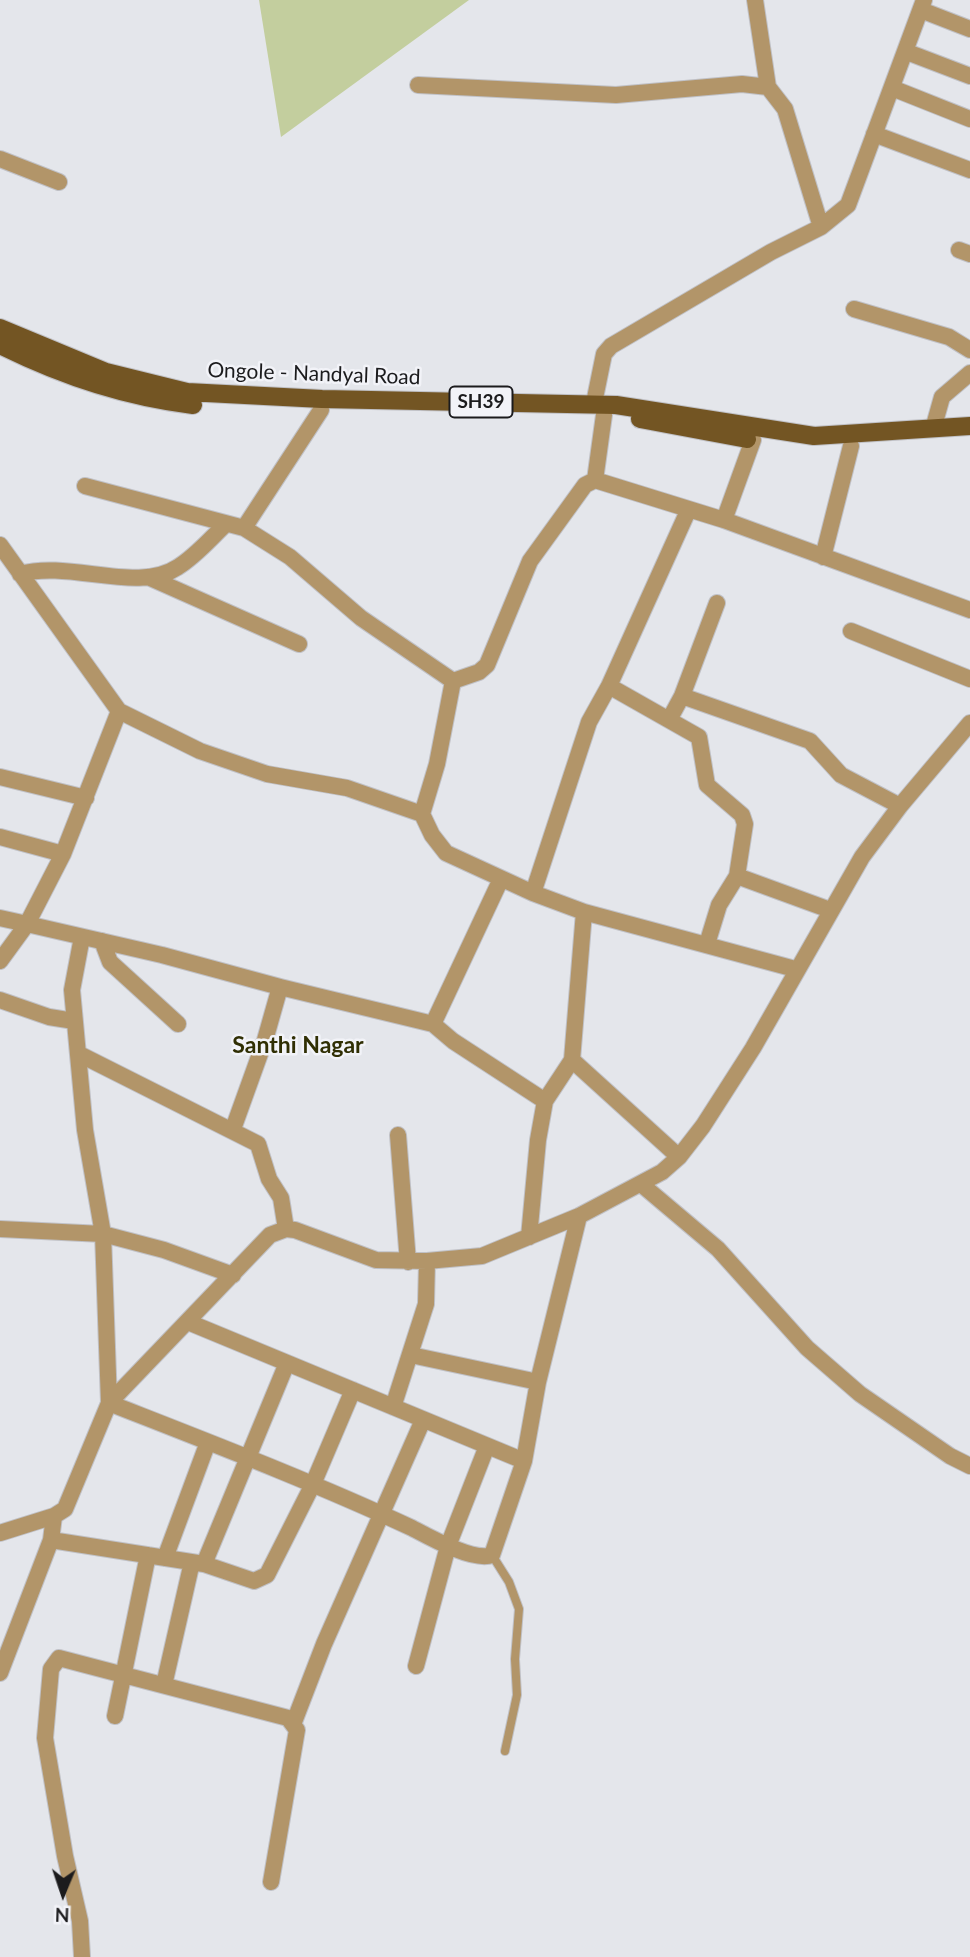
<!DOCTYPE html>
<html>
<head>
<meta charset="utf-8">
<style>
  body { margin:0 }
  #map { position:relative; width:970px; height:1957px; overflow:hidden; background:#e4e6eb; font-family:Lato,sans-serif }
  canvas { display:block }
  .north { position:absolute; left:28px; top:1859px; width:70px; height:70px; -webkit-text-stroke:5px #f2f3f8; paint-order:stroke; rotate:182deg; font-size:19px; font-weight:700; line-height:28px; text-align:center; color:#1b1b1d }
  .north::after { content:''; display:block; margin:auto; width:24px; height:32px; background:#1b1b1d; clip-path:polygon(50% 0,100% 100%,50% 72%,0 100%) }
</style>
</head>
<body>
<div id="map">
<canvas width="970" height="1957"></canvas>
<div class="north">N</div>
</div>
<script>
const c = document.querySelector('canvas').getContext('2d');
c.lineJoin = 'round';
function fill(path, color) {
  c.fillStyle = color;
  c.fill(path, 'evenodd');
}
function strokePath(path, color, width, dash) {
  c.strokeStyle = color;
  c.lineWidth = width;
  c.lineCap = dash ? 'butt' : 'round';
  c.setLineDash(dash || []);
  c.stroke(path);
}
function drawText(font, color, halo, rows, align = 'center') {
  c.font = font + ' Lato,sans-serif';
  c.lineWidth = 5;
  c.setLineDash([]);
  c.textBaseline = 'middle';
  c.strokeStyle = halo;
  c.fillStyle = color;
  for (const [text, x, y, turn = 0] of rows) {
    c.save();
    c.translate(x, y);
    c.rotate((+turn || 0) * Math.PI / 180);
    c.textAlign = isNaN(turn) ? turn : align;
    if (halo) c.strokeText(text, 0, 0);
    c.fillText(text, 0, 0);
    c.restore();
  }
}
fill(new Path2D(`
  M259,0H469L281,137Z`), '#c3ce9e');
const service = new Path2D(`
  M492,1555L509,1582L519,1609L515,1659L517,1695L505,1751`);
const minor = new Path2D(`
  M755,0L768,87
  M921,10L970,29
  M907,52L970,76
  M418,85L616,95L742,84L768,87L785,109L821,227
  M892,88L970,119
  M874,134L970,170
  M0,159L59,182
  M959,250L970,254
  M854,309L949,337L970,350
  M594,403L604,354L611,346L771,252L821,227L848,205L924,0
  M933,429L942,397L970,373
  M595,480L604,415
  M85,486L244,528L321,410
  M724,520L970,610
  M244,528L290,557L361,618L453,681L437,764L422,814
  M0,545L119,711L200,751L267,774L347,788L422,814L432,835L446,853L533,893L584,912L795,969
  M823,557L851,446
  M20,574C70,560 138,594 178,567C196,556 211,538 226,524
  M148,577L299,644
  M851,631L970,679
  M453,681L479,672L487,665L530,561L585,485L595,480L724,520L753,440
  M609,686L669,720L682,696L810,741L841,775L900,806
  M682,696L717,603
  M669,720L699,737L707,785L742,815L745,824L737,876L830,910
  M0,777L86,798
  M0,837L63,854
  M533,893L589,722L609,686L688,511
  M584,912L572,1060L679,1157
  M0,918L27,924L63,854L119,711
  M82,937L72,990L85,1130L103,1234L109,1403C211,1443 313,1482 412,1528C429,1537 473,1562 492,1555L524,1461L538,1382L579,1216
  M102,941L110,962L178,1024
  M707,944L719,905L737,876
  M0,961L27,924L162,955L280,987L433,1024L453,1041L545,1101
  M0,1000L49,1017L74,1021
  M433,1024L501,879
  M79,1054L258,1144L269,1179L281,1198L286,1229
  M233,1129L265,1040L280,987
  M398,1135L408,1262
  M641,1184L718,1249L807,1348L860,1394L950,1456L970,1466
  M0,1229L103,1234L164,1250L233,1275
  M529,1237L538,1140L545,1101L572,1060
  M188,1322L524,1461
  M411,1355L538,1382
  M393,1407L426,1304L427,1261
  M54,1516L51,1540L204,1564L254,1581L267,1575L313,1484L353,1390
  M0,1533L54,1516L65,1509L109,1403L270,1235L286,1229L295,1230L376,1260L427,1261L482,1256L579,1216L662,1172L679,1157L703,1126L753,1048L862,857L900,806L970,723
  M165,1558L208,1442
  M204,1564L287,1363
  M416,1666L448,1546L487,1446
  M0,1673L51,1540
  M164,1685L192,1562
  M115,1716L148,1555
  M294,1722L324,1644L423,1420
  M82,1957L80,1921L65,1856L45,1738L51,1669L59,1658L288,1718L297,1730L271,1882`);
const primary = new Path2D(`
  M0,328L106,372L187,392L322,399L616,405L814,436L970,426
  M0,345C60,375 126,397 193,405
  M640,419L747,439`);
strokePath(service, '#c0c1c6', 10);
strokePath(minor, '#c0c1c6', 18);
strokePath(primary, '#c0c1c6', 20);
strokePath(service, '#b29569', 8);
strokePath(minor, '#b29569', 16);
strokePath(primary, '#735523', 18);
for (const [x, y, w] of [
  [481,402,63]
]) {
  const box = new Path2D();
  box.roundRect(x - w / 2, y - 15.5, w, 31, 5);
  c.fillStyle = '#f2f3f8';
  c.fill(box);
  strokePath(box, '#1b1b1d', 2);
}
drawText('bold 19px', '#1b1b1d', null, [
  ["SH39",481,402]
]);
drawText('21px', '#1b1b1d', '#f2f3f8', [
  ["Ongole - Nandyal Road",314,374,2]
]);
drawText('bold 23px', '#302f04', '#f2f3f8', [
  ["Santhi Nagar",298,1046]
]);
</script>
</body>
</html>
